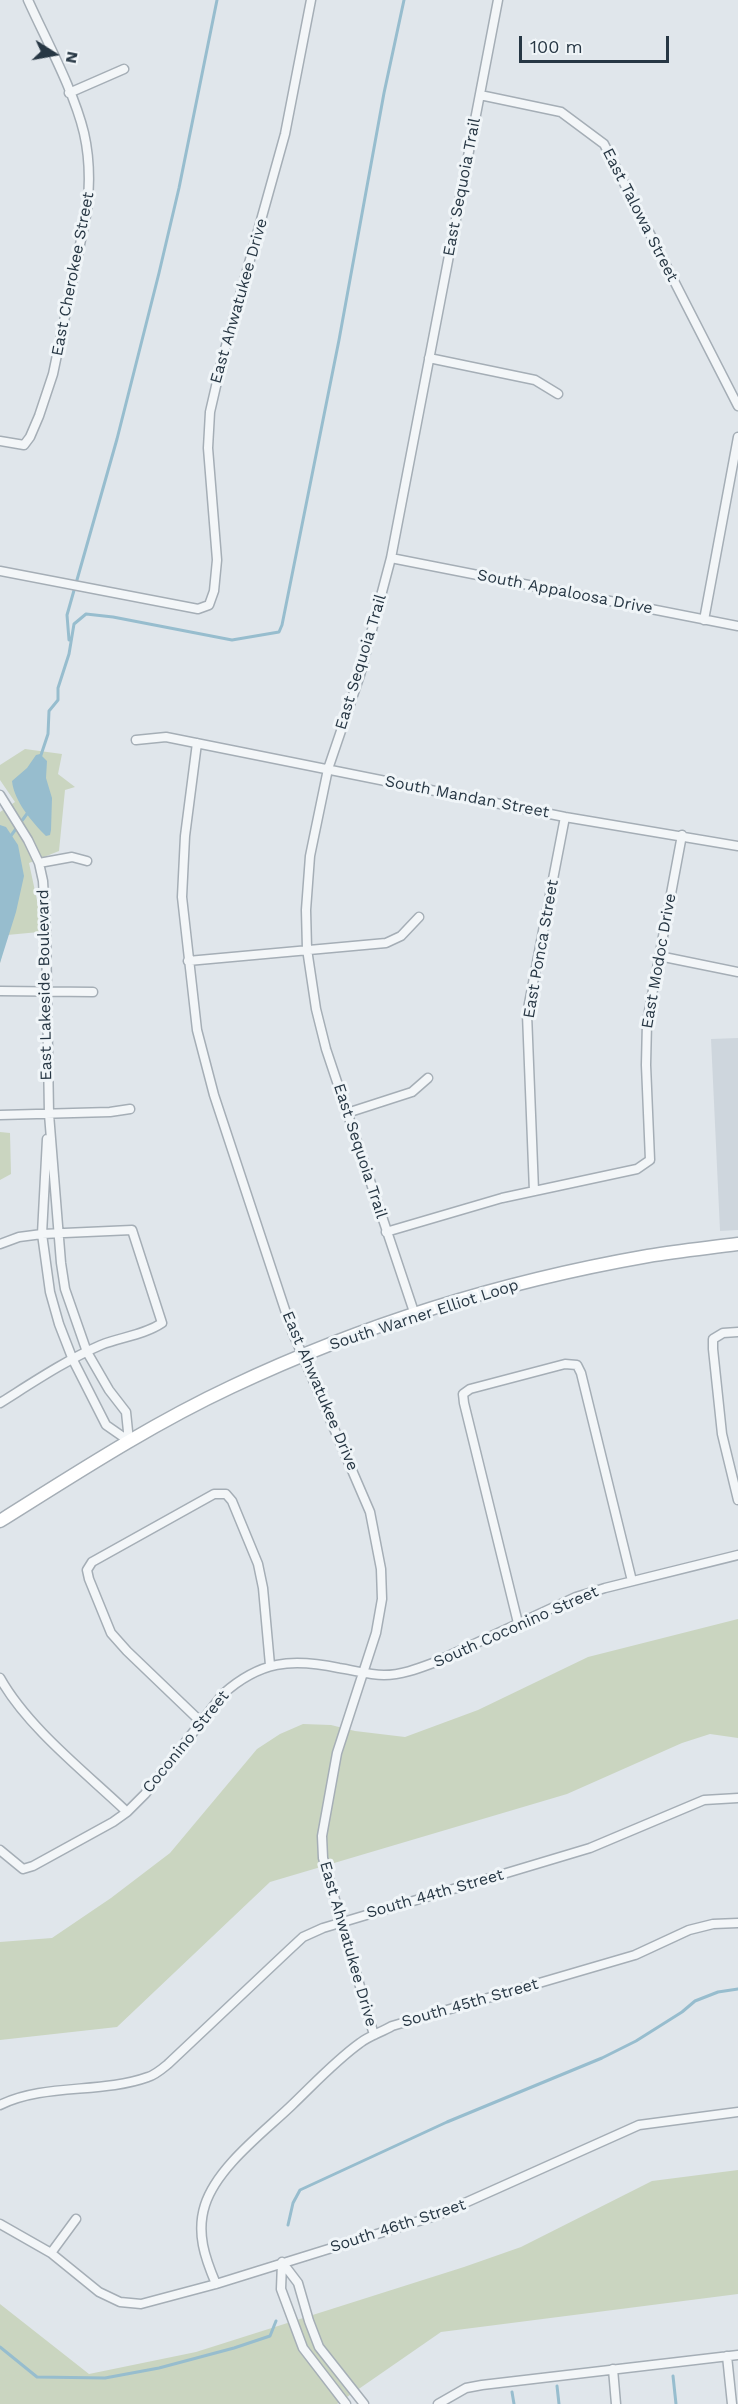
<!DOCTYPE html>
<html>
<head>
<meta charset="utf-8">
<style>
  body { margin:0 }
  #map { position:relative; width:738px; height:2404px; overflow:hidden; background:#e0e6eb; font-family:"Work Sans",sans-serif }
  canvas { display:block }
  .north { position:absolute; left:24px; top:24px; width:60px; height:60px; -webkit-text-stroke:4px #f0f5f8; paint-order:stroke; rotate:101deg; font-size:16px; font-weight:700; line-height:24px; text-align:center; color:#273744 }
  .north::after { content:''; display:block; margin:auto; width:21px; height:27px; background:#273744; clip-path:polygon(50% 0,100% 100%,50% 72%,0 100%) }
  .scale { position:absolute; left:519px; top:36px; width:150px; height:27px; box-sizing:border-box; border:3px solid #273744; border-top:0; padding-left:8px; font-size:18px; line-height:21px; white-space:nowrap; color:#273744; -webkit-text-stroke:4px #f0f5f8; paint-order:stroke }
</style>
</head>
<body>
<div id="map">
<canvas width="738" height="2404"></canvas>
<div class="north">N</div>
<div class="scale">100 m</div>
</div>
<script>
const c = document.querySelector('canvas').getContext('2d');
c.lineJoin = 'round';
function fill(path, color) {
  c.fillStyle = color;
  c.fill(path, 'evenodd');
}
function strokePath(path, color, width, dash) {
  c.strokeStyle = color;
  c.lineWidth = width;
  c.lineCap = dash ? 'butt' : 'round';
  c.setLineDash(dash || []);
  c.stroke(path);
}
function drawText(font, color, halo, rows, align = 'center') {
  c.font = font + ' "Work Sans",sans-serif';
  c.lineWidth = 6;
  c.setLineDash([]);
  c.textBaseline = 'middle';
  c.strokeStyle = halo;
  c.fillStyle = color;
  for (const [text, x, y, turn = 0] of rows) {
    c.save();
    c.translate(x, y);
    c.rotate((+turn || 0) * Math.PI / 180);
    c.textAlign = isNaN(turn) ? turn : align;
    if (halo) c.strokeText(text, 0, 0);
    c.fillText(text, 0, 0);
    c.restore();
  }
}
fill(new Path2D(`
  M738,1038V1230L720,1231L711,1039Z`), '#ced6dd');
fill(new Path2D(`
  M25,749L62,754L58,774L75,787L65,790L59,851L29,863L38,905L39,932L7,935L0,963V812L15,802L0,780V765Z
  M0,1132L10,1133L11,1174L0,1180Z
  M738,1619V1738L710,1734L682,1743L567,1794L270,1882L117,2027L0,2040V1942L52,1938L111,1898L170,1853L257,1749L280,1734L303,1724L331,1725L355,1731L405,1737L478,1710L588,1657Z
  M738,2170V2294L441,2332L337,2404H0V2304L89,2374L196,2352L464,2267L521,2247L652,2181Z`), '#cad5c0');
fill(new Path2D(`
  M40,754L47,761L46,778L52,798L51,830L50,835L46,836C32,822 14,801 12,781L27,768L36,755Z
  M0,825L6,827L18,845L24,876L16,912L0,963Z`), '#97bdce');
strokePath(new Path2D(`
  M69,640L67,615L117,439L159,273L179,188L217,0
  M40,758L48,734L49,711L58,700V688L69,654L74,624L86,614L113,617L232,640L279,632L282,625L339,340L384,93L404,0
  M10,837L29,811
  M288,2225L293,2203L300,2190L447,2122L602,2058L636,2041L682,2012L695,2001L718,1992L738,1989
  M0,2347L37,2377L105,2378L159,2368L234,2348L270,2336L276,2321
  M673,2376L676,2404
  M557,2386L559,2404
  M512,2392L514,2404`), '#97bdce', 3);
const street = new Path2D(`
  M69,93L124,69
  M480,95L561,112L604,144L738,406
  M429,358L535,380L558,394
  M0,441L24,445L30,437L39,416L53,374L87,211C90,185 90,159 84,133C74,91 46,40 28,0
  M391,558L738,626
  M0,571L198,609L209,605L214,591L217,560L208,448L210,412L222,360L285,134L311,0
  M704,620L738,437
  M136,740L166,737L565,817L738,846
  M197,743L185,836L182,897L197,1030L214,1095L292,1331L370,1512L381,1569L382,1599L376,1633L337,1753L322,1836L323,1858L374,2035
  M0,795L28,840L39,863L43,881L46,933L49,1114L61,1263L65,1289L87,1352L109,1390L126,1412L129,1441
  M39,863L72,857L87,861
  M659,956L738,972
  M188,961L386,943L401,936L419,917
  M0,991L93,992
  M347,1113L412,1092L428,1078
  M0,1115L110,1112L130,1109
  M47,1139L42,1234L50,1292L59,1324L73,1360L106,1425L129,1441
  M534,1191L527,1014L565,817
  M386,1232L502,1198L637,1169L650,1160L646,1065L647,1022L682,835
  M0,1244L19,1237L42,1234L132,1230L162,1323C144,1335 121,1337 101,1345C66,1360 32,1383 0,1403
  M415,1315L326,1049L316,1009L307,949L306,910L310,856L328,769L360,675L391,558L498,0
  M738,1332L723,1333L713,1339V1349L722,1434L738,1500
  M518,1623L464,1403L463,1394L470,1389L565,1364L577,1365L581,1373L632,1581
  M0,1678C28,1728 85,1772 127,1812
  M200,1721L127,1651L111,1633L89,1579L87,1570L92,1562L214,1494H226L232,1501L258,1564L263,1588L270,1665
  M0,1850L23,1869L33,1866L113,1822L127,1812L145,1794L223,1694C260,1661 291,1658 339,1668C353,1670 369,1675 384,1675C401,1675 417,1669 433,1663L576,1597L605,1588L738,1555
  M0,2105C45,2083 101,2094 148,2077C155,2075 162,2069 168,2064L289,1950L303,1937L323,1928L590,1848L704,1800L738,1798
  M0,2224L51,2253L99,2292L120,2302L141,2304L216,2284L438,2215L639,2125L738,2112
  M51,2253L76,2219
  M282,2262L298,2283L309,2321L319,2347L364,2404
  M282,2263L281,2289L303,2348L346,2404
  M216,2284C205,2258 196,2233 205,2205C217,2167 264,2132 292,2105C314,2084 335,2061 360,2043C369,2036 382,2032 392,2026L635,1955L689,1930L713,1924L738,1923
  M727,2356L732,2404
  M613,2369L616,2404
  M438,2404L466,2388L482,2385L738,2355`);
const secondary = new Path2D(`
  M0,1521C75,1474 150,1425 231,1387C362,1325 505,1281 648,1256C678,1251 708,1248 738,1244`);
strokePath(street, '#a5aeb6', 11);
strokePath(secondary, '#a5aeb6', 15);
strokePath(street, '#f3f6f8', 8);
strokePath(secondary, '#fff', 12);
drawText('16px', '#273744', '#f0f5f8', [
  ["East Sequoia Trail",462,187,-79],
  ["East Talowa Street",640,215,63],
  ["East Cherokee Street",73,274,-79],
  ["East Ahwatukee Drive",239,301,-74],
  ["South Appaloosa Drive",565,592,11],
  ["East Sequoia Trail",361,662,-73],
  ["South Mandan Street",467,797,11],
  ["East Ponca Street",541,949,-80],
  ["East Modoc Drive",659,961,-80],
  ["East Lakeside Boulevard",45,985,-91],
  ["East Sequoia Trail",360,1151,72],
  ["South Warner Elliot Loop",424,1315,-18],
  ["East Ahwatukee Drive",320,1391,67],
  ["South Coconino Street",516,1627,-24],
  ["Coconino Street",186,1742,-51],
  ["South 44th Street",435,1894,-16],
  ["East Ahwatukee Drive",348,1944,74],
  ["South 45th Street",470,2003,-16],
  ["South 46th Street",398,2226,-18]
]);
</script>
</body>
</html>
